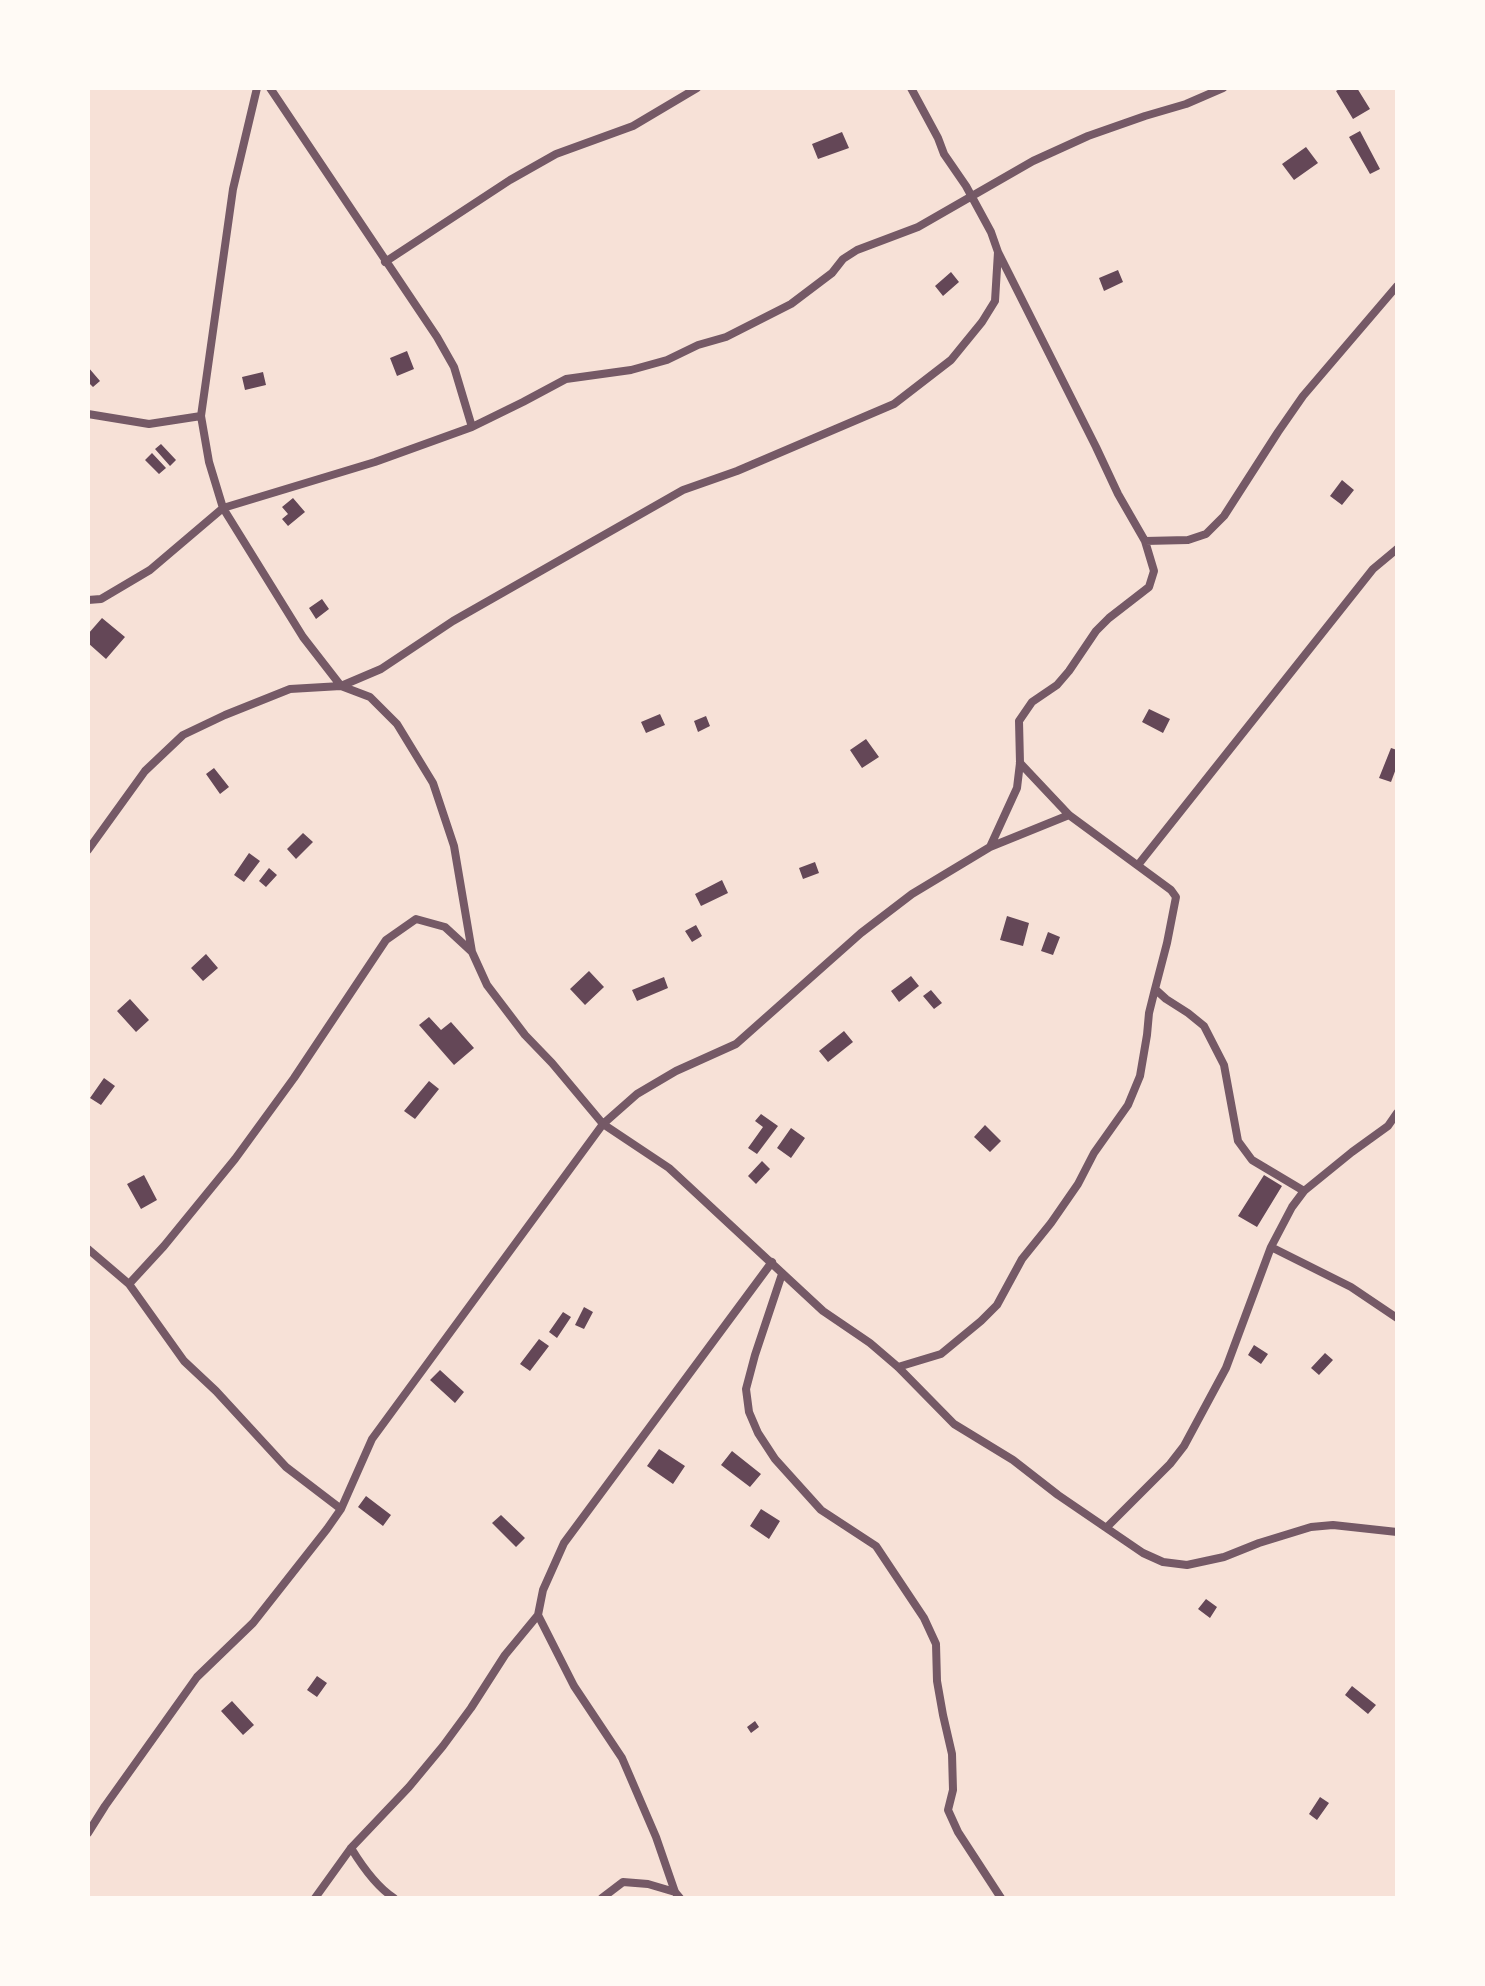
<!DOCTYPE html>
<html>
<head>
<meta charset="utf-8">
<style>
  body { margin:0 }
  #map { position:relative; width:1485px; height:1986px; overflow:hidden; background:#f7e1d7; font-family:Roboto,sans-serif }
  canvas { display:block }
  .frame { position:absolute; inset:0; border:90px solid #fffaf5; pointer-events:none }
</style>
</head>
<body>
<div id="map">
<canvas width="1485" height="1986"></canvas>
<div class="frame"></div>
</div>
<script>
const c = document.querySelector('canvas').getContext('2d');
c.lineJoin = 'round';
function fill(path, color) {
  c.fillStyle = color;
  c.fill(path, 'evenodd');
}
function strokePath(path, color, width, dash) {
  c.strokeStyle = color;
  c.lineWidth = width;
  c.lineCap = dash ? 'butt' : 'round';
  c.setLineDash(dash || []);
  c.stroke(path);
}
fill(new Path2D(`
  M1341,88H1357L1370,109L1353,119L1336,91Z
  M1360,131L1380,169L1370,174L1349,137Z
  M842,132L849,148L818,159L812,144Z
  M1306,147L1318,163L1294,180L1282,164Z
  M1118,270L1123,282L1104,291L1099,278Z
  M951,272L959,282L943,296L935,286Z
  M407,351L414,369L397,376L390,358Z
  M88,367L100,381L93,387L88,382Z
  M263,372L266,385L245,390L242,377Z
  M161,444L176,460L170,466L155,449Z
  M152,453L166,468L159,474L145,460Z
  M1342,480L1354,490L1342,505L1330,496Z
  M293,498L305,512L288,526L282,519L288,514L282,507Z
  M322,599L329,609L316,619L309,608Z
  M102,618L125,637L106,659L88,643V634Z
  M1149,709L1170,719L1163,733L1142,722Z
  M660,714L665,725L646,733L641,722Z
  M706,716L710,726L698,732L694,721Z
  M866,739L879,757L862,768L850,750Z
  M1391,748L1397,750V766L1391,782L1379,778Z
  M214,768L229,787L220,794L206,774Z
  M303,833L313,842L296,859L287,849Z
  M249,853L260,861L244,882L234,875Z
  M815,862L819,873L803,879L799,868Z
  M269,868L277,875L266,887L259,881Z
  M722,880L728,893L701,906L695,894Z
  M1007,916L1029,923L1023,946L1000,940Z
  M696,925L702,936L692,942L685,931Z
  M1048,932L1060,937L1053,955L1041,951Z
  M206,954L218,968L203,981L191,968Z
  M589,971L604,987L585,1005L570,989Z
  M911,976L919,986L899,1002L891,991Z
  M664,977L668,988L637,1001L632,990Z
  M931,990L942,1003L934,1009L923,996Z
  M130,999L149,1020L136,1032L117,1011Z
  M429,1017L441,1030L451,1022L474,1048L454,1065L419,1025Z
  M844,1031L853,1042L828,1062L819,1051Z
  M104,1078L115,1086L101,1105L90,1098Z
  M429,1081L439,1089L415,1119L404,1111Z
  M761,1114L778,1126L757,1154L748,1148L763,1127L755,1121Z
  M985,1125L1001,1141L990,1152L974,1137Z
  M791,1128L805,1138L791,1158L777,1148Z
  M762,1161L770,1169L756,1184L748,1176Z
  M144,1175L157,1200L141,1209L127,1184Z
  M1264,1175L1282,1186L1257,1227L1238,1216Z
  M584,1307L593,1312L584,1329L575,1325Z
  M563,1312L571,1317L557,1338L549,1332Z
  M539,1339L549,1346L530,1371L520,1364Z
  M1254,1345L1268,1354L1261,1364L1248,1355Z
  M1325,1353L1333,1360L1319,1375L1311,1368Z
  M440,1370L464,1392L455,1403L430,1380Z
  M659,1449L685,1466L673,1484L647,1466Z
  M732,1451L761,1474L750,1487L721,1465Z
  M366,1496L391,1515L383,1526L358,1507Z
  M761,1509L780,1521L769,1539L750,1526Z
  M501,1515L525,1538L516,1547L492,1523Z
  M1206,1599L1217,1607L1210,1618L1198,1609Z
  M317,1676L327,1683L317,1697L307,1690Z
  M1352,1686L1376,1705L1368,1714L1345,1695Z
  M232,1701L254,1725L243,1735L221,1711Z
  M755,1721L759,1727L751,1733L747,1727Z
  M1320,1797L1329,1803L1317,1820L1309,1814Z`), '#644757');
strokePath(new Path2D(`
  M257,88L233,189L201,416L209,462L223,508L303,637L341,686L370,697L397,724L433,783L454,846L472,952L487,985L525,1035L552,1063L603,1124L669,1168L823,1311L870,1343L898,1367L954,1424L1013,1460L1058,1495L1143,1553L1163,1562L1187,1565L1224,1557L1259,1543L1311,1527L1333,1525L1397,1532
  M270,88L437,337L454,367L472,427
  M385,262L510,180L556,154L633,126L697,88
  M88,414L149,424L201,416
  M1145,541L1188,540L1206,534L1224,516L1278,432L1303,396L1397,286
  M88,600L101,599L150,570L223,508L375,462L472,427L523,402L566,379L631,370L667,360L698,345L726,337L791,304L832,273L843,259L857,250L918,227L1033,161L1088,136L1145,116L1186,104L1223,88
  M1020,763L1069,815L1171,890L1176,897L1167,943L1155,989L1166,999L1188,1013L1204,1026L1224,1065L1238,1141L1252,1160L1304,1191
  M990,847L1069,815
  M88,850L145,771L183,735L225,715L290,689L341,686L381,669L453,621L683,490L737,471L894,404L951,360L982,322L995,301L998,252L991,232L966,186L944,154L938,138L911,88
  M1138,865L1373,569L1397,549
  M1271,1247L1351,1287L1397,1318
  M88,1249L129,1284L164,1246L235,1159L294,1078L386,940L416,919L445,927L471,951
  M782,1274L755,1355L746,1389L749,1412L758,1433L775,1459L821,1510L876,1546L924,1618L936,1644L937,1681L943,1715L952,1754L953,1790L948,1810L958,1832L1001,1898
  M129,1284L184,1361L216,1391L286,1467L341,1509
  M898,1367L941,1354L981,1321L997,1305L1022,1259L1051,1223L1078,1184L1094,1153L1128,1105L1140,1076L1147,1035L1149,1013L1155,989
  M1107,1527L1170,1464L1184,1446L1226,1368L1271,1247L1292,1207L1304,1191L1352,1152L1388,1126L1397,1113
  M88,1833L105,1806L197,1677L253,1623L327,1529L341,1509L372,1439L603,1124L637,1094L676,1071L736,1044L861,933L912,894L990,847L1017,788L1020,763L1019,721L1032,702L1057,685L1069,671L1096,631L1109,618L1149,587L1154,571L1145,541L1118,494L1096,447L998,252
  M351,1848C362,1866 377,1887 394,1898
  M315,1898L351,1848L409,1787L443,1746L471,1708L505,1655L538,1615
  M602,1898L623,1882L648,1884L675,1892
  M680,1898L675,1892L656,1837L622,1758L574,1686L538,1615L543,1590L564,1543L772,1262`), '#755966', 8);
</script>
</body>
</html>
